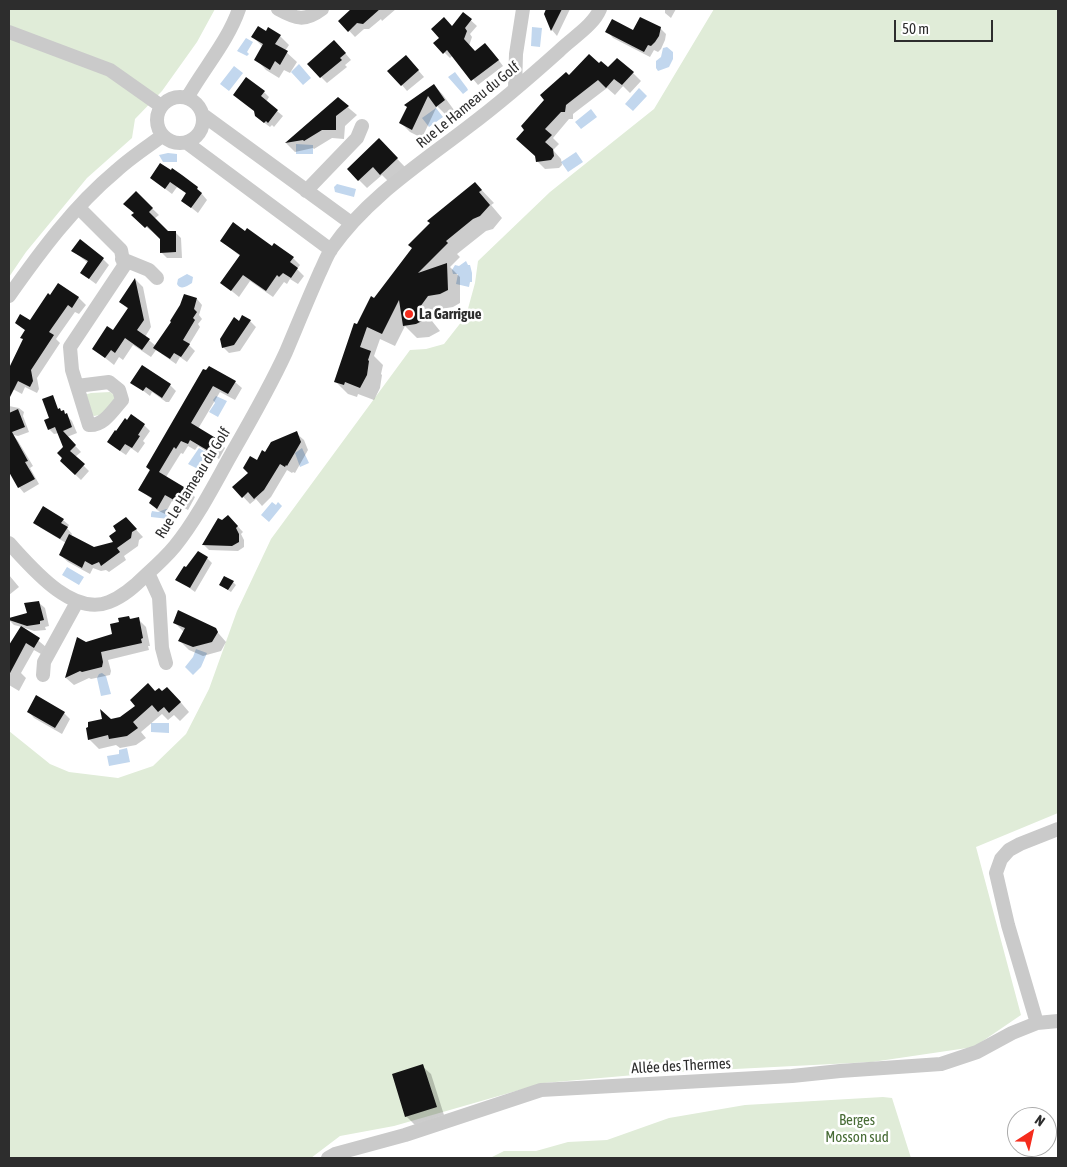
<!DOCTYPE html>
<html>
<head>
<meta charset="utf-8">
<style>
  body { margin:0 }
  #map { position:relative; width:1067px; height:1167px; overflow:hidden; background:#fff; font-family:"Asap Condensed",sans-serif }
  canvas { display:block }
  .frame { position:absolute; inset:0; border:10px solid #2d2d2d; pointer-events:none }
  .north { position:absolute; left:1007px; top:1107px; width:50px; height:50px; box-sizing:border-box; background:#fff; border:1px solid #ababab; border-radius:50%; rotate:35deg; font-size:14px; font-weight:700; line-height:20px; text-align:center; color:#2d2d2d }
  .north::after { content:''; display:block; margin:auto; width:18px; height:22px; background:#f52c1d; clip-path:polygon(50% 0,100% 100%,50% 72%,0 100%) }
  .scale { position:absolute; left:894px; top:20px; width:99px; height:22px; box-sizing:border-box; border:2px solid #2d2d2d; border-top:0; padding-left:6px; font-size:15px; line-height:18px; white-space:nowrap; color:#2d2d2d; -webkit-text-stroke:4px #fff; paint-order:stroke }
</style>
</head>
<body>
<div id="map">
<canvas width="1067" height="1167"></canvas>
<div class="frame"></div>
<div class="north">N</div>
<div class="scale">50 m</div>
</div>
<script>
const c = document.querySelector('canvas').getContext('2d');
c.lineJoin = 'round';
function fill(path, color) {
  c.fillStyle = color;
  c.fill(path, 'evenodd');
}
function strokePath(path, color, width, dash) {
  c.strokeStyle = color;
  c.lineWidth = width;
  c.lineCap = dash ? 'butt' : 'round';
  c.setLineDash(dash || []);
  c.stroke(path);
}
function drawText(font, color, halo, rows, align = 'center') {
  c.font = font + ' "Asap Condensed",sans-serif';
  c.lineWidth = 5;
  c.setLineDash([]);
  c.textBaseline = 'middle';
  c.strokeStyle = halo;
  c.fillStyle = color;
  for (const [text, x, y, turn = 0] of rows) {
    c.save();
    c.translate(x, y);
    c.rotate((+turn || 0) * Math.PI / 180);
    c.textAlign = isNaN(turn) ? turn : align;
    if (halo) c.strokeText(text, 0, 0);
    c.fillText(text, 0, 0);
    c.restore();
  }
}
fill(new Path2D(`
  M9,9H215L197,42L162,91L135,119L132,138L87,178L26,252L9,277Z
  M714,9H1058V813L976,847L1021,1015L974,1047L872,1062L657,1073L544,1083L394,1126L340,1136L311,1158H9V731L50,764L69,772L118,778L153,766L186,734L209,689L237,611L271,539L410,350L426,349L444,344L466,316L475,283L478,261L550,192L654,109Z
  M110,392L115,396V401L100,415L94,416L91,414L84,395L91,393Z
  M883,1097L892,1098L911,1158H490L504,1151H536L568,1142L607,1140L669,1118L745,1105Z`), '#e0ecd8');
fill(new Path2D(`
  M532,27L542,28L540,47L531,46Z
  M246,38L253,42L247,52L249,54L247,56L237,51Z
  M667,47L673,52V59L669,67L658,71L656,68V61L661,57L663,48Z
  M299,64L311,78L303,85L291,72Z
  M234,66L243,73L229,91L220,84Z
  M455,72L467,88L468,90L463,94L448,77Z
  M639,88L647,96L633,111L625,104Z
  M436,108L443,117L429,127L422,118Z
  M591,109L597,117L581,129L575,122Z
  M296,144L313,145V154H296Z
  M576,152L583,162L568,172L561,162Z
  M168,153L177,154V162H163L159,155Z
  M337,184L356,189L354,197L335,192L334,187Z
  M466,261L468,265H470L472,273V282H470L469,287L456,284L458,274H453L452,270L455,265L459,266Z
  M187,274L193,277L192,283C187,286 181,291 177,284L178,279Z
  M216,396L227,401L218,417L209,412L215,403L213,400Z
  M199,448L207,453L198,469L188,464Z
  M302,448L309,463L300,467L295,453Z
  M272,502L276,505L278,502L282,506L269,522L261,515Z
  M166,509L171,511L169,519L151,517V514L152,511L158,512Z
  M67,567L84,577L79,585L62,575Z
  M196,649L207,653L201,667L193,675L185,667L193,657Z
  M99,674L102,673L106,676L111,694L101,696L97,678Z
  M151,723H169V733L151,732Z
  M127,748L130,762L109,766L107,756L119,754V750Z`), '#c2d7ee');
fill(new Path2D(`
  M353,9L358,11L360,9H396L382,21L381,19L369,29H364L355,37L340,21Z
  M548,9H570L557,36L552,30L545,14Z
  M665,9H676L671,18L665,13Z
  M464,14L477,26L470,34L472,37L469,46L475,53L491,50L503,66L478,85L453,55L450,58L435,43L452,28Z
  M660,28L666,34L665,40L661,49L658,52L654,50L650,57L613,38L607,31H634Z
  M266,33L280,36L289,45L285,51L297,62L290,73L284,70L279,78L266,70L257,60L263,47L253,37Z
  M340,47L351,60L345,65L347,67L327,83L321,77Z
  M411,62L424,77L407,91L402,85Z
  M599,65L608,69L633,73L641,81L630,93L623,86L615,95L607,88L573,114V119H569L553,138L559,144L553,150L561,159L562,165L559,168L545,169L537,161V157L526,147L569,77Z
  M434,85L443,95L454,110L446,115L437,106L422,138L410,132L401,123Z
  M264,92L269,97L266,102L283,116L274,127L272,125L270,127L262,121L256,112L240,100Z
  M338,99L357,115L345,126L344,139L332,138L314,149L313,148L295,152L286,143Z
  M379,140L405,167L389,182L382,175L367,188L348,169Z
  M151,178L197,188L207,200L198,213L183,201L187,194L177,187L172,194Z
  M475,183L494,203L491,205L502,218L493,229L486,231L457,254L460,257L450,267L460,277V303L453,307L441,309L432,321L440,331L429,337L417,338L405,326L395,346L380,339L374,356L383,365L381,374L382,375L380,388L374,400L358,394L357,397L348,394L335,381L357,326L375,299Z
  M136,193L159,215L154,219L168,233L175,232L181,238L182,258H167L161,252V239L139,221L135,214Z
  M223,242L272,247L293,258L300,265L297,269L304,276L298,284L290,279L287,284L284,282L273,297L250,281L239,297L222,283L240,256Z
  M73,251L103,259L109,265L96,284L81,273L88,263Z
  M136,280L143,287L151,327L145,337L156,346L197,299L202,305L199,315L202,319L198,324L200,327L189,345L195,351L187,362L180,357L176,364L156,350L151,357L133,345L123,360L119,357L114,365L94,349L113,332L128,309L120,301Z
  M59,284L79,298L86,305L79,314L75,312L56,339L60,343L37,378L39,389L37,393L25,387L22,394L9,387V371L24,340L26,331L16,323L30,322Z
  M250,321L256,327L240,351L229,353L223,347L239,322Z
  M143,367L170,385L176,391L169,402H166L152,392L150,396L132,382Z
  M204,371L235,382L242,388L235,400L220,392L198,429L219,441L225,448L219,459L198,446L195,450L188,446L183,454L181,453L166,477L188,491L195,497L188,510L172,501L165,514L157,510L151,503L153,500L139,489Z
  M9,406L19,408L24,412L23,416L29,432L18,436L9,434Z
  M66,415L72,421L77,433L67,437L81,452L75,457L89,471L81,480L61,461L64,448L59,433L54,434L48,428Z
  M144,425L150,431L143,441L145,443L138,453L131,448L126,455L114,447Z
  M296,433L304,440L308,450L295,473L293,472L292,473L287,470L271,497L262,506L256,499L250,504L234,487L249,473L257,461L266,454Z
  M13,435L18,441L33,466L30,468L39,484L24,493L19,487L15,464L9,467V438Z
  M228,516L243,532L241,534L244,540V547L238,551L209,550L204,545Z
  M126,519L143,537L139,540L138,546L124,556L126,560L109,572L106,570L101,571L93,568L90,574L68,562L60,555L66,543L41,528L35,523L63,520L69,525L67,528L72,534L71,536L94,549L115,543L118,531Z
  M207,558L212,563L195,592L177,579L187,569Z
  M9,575L19,587L9,595Z
  M233,582L236,585L231,592L220,585Z
  M38,602L45,608L49,626L45,627L46,630L34,631L22,627L46,647L41,654L34,650L21,673L26,678L19,691L9,685V647L22,627L14,625L9,620L28,613Z
  M129,617L132,620L138,619L146,627L150,646H148L149,650L108,660L111,671L110,675L91,679L89,678L74,685L66,678L78,639L86,644L114,634L120,623Z
  M174,622L213,627L226,642L221,651L203,656L189,650L180,641L184,632Z
  M156,693L177,698L189,712L180,721L174,715L168,720L162,714L141,732L146,738L136,745L120,748L116,745L99,749L89,739L111,720L120,718Z
  M28,711L64,713L70,719L62,734L34,718Z
  M422,1066L431,1074L444,1115L415,1125L406,1116Z`), '#0003');
fill(new Path2D(`
  M351,9H380L363,24L357,23L348,32L338,21Z
  M546,9H562L551,31L544,14Z
  M463,12L472,19L465,28L467,31L464,39L475,51L485,43L499,60L471,81L447,50L443,54L433,43L439,38L431,29L444,17L452,26Z
  M640,17L661,27L659,36L655,42L651,46L648,45L644,52L605,32L612,19L633,30Z
  M258,26L266,31L268,27L281,35L275,44L288,51L280,65L275,61L270,70L254,60L263,44L251,37Z
  M334,40L346,53L340,58L342,60L320,78L307,64Z
  M589,54L599,63L601,61L608,67L617,58L634,72L622,85L614,79L606,88L598,80L566,105L565,112H561L545,129L552,135L545,142L553,149L554,156L551,160L536,162L535,156L516,139L524,130L521,126L544,100L540,95L566,72L569,75Z
  M406,55L419,70L401,86L387,71Z
  M246,77L265,91L261,96L278,110L268,123L266,121L264,123L255,116L254,111L233,95Z
  M434,84L445,100L436,107L428,96L412,130L399,123L407,107L404,105Z
  M338,97L349,106L336,116V130H322L304,141L303,140L285,143Z
  M379,138L398,158L380,175L373,167L358,181L347,169Z
  M160,163L171,170L172,168L182,175L198,187L197,189L202,193L191,208L181,201L186,193L170,182L165,189L150,178Z
  M475,182L482,190L479,192L490,205L480,216L473,219L446,241L448,243L418,273L447,263L448,290L440,294L428,296L420,307L428,318L416,324L403,326L399,300L382,334L367,327L360,347L371,351L368,360L369,361L367,375L360,388L345,382L344,385L334,382L354,323L357,324L371,296L374,298L412,248L408,245L430,223L427,221Z
  M136,191L153,208L149,212L168,231H176V252L160,253V239L147,226L145,228L131,215L134,213L123,204Z
  M233,222L245,231L247,228L272,246L274,243L294,257L290,262L298,268L291,278L283,273L279,277L277,275L266,291L243,275L231,291L220,283L240,255L220,241Z
  M80,239L104,258L89,279L80,273L88,261L71,251Z
  M135,278L144,320L137,330L150,339L142,350L125,338L115,353L111,350L105,358L92,349L107,326L113,330L128,308L119,302Z
  M58,283L79,297L72,308L68,305L49,332L54,335L31,370L33,381L30,387L18,381L9,399V368L23,339L20,338L25,330L15,323L20,314L30,320L48,293L50,295Z
  M184,294L197,298L194,309L197,312L193,318L195,320L183,340L190,344L181,357L174,353L170,359L153,348L171,322L170,321L180,305Z
  M242,315L251,320L234,345L222,348L220,339L225,331L234,317L239,321Z
  M142,365L171,384L162,398L146,387L143,391L130,383Z
  M209,366L236,381L228,394L213,386L191,423L219,440L212,453L190,440L188,444L181,441L176,449L174,447L159,472L189,490L181,504L165,495L157,509L149,503L152,498L138,490L150,470L146,467L203,369L206,370Z
  M53,395L58,409L60,408L61,411L64,410L65,414L67,413L72,427L63,431L76,445L70,451L85,464L75,475L60,461L62,458L57,453L63,447L55,427L48,430L44,420L49,418L42,399Z
  M18,409L25,427L12,432L28,461L25,462L35,479L18,488L9,472V413Z
  M131,414L145,424L138,435L140,436L132,448L125,444L120,451L107,442L115,430L116,431L125,418L127,420Z
  M297,431L301,442L287,466L286,465L285,467L280,464L264,490L254,499L248,492L242,498L232,487L248,473L243,468L250,456L257,460L262,450L265,452L271,442Z
  M43,506L64,519L61,523L68,527L60,539L33,523Z
  M228,515L238,526L236,528L239,534V542L232,546L202,545L218,518L222,520Z
  M126,517L137,529L132,532L131,538L117,548L120,552L101,566L99,562L92,565L85,561L82,568L59,555L69,534L94,547L113,542L109,536L116,531L113,526Z
  M198,551L208,557L190,588L175,580L184,566L186,567Z
  M224,576L234,581L228,590L219,585Z
  M39,601L44,620L40,621V624L27,626L9,620V618L27,613L24,603Z
  M178,610L216,628L218,632L212,642L193,647L178,641L185,628L173,623Z
  M129,616L130,619L139,617L143,638L141,639L142,643L101,652L103,662L102,667L82,672L80,671L65,678L77,637L86,642L112,634L110,624L119,622L118,618Z
  M21,626L40,638L34,648L26,643L9,675V645Z
  M148,683L155,691L159,688L162,691L167,687L181,702L169,713L164,707L158,712L152,705L133,722L138,728L127,736L109,739L108,735L88,740L86,728L88,727V722L102,719L100,709L111,719L120,717L135,706L130,700Z
  M36,695L65,712L55,728L27,712Z
  M423,1064L437,1107L405,1117L392,1074Z`), '#141414');
strokePath(new Path2D(`
  M278,9C296,19 305,22 322,9
  M9,32L110,70L161,106
  M515,88L516,54L523,9
  M157 120a23 23 0 1 1 46 0a23 23 0 1 1-46 0Z
  M187,98C204,68 228,41 239,9
  M203,115L351,223
  M187,143L331,250
  M306,191L357,138L362,126
  M122,259L149,270L157,278
  M9,296C40,252 74,206 116,171C130,158 147,147 162,136
  M77,386L109,382L119,390L122,400C113,410 104,426 89,425L72,370L70,347L124,266L121,250L79,208
  M9,543C31,567 72,617 109,602C124,596 135,586 146,575C156,566 166,557 175,546C197,519 215,483 232,453C251,420 270,387 286,352C297,326 308,299 320,272C324,264 327,255 332,248C367,198 420,164 468,127C500,103 530,77 559,51C572,38 593,26 600,9
  M148,573L159,597L162,648L166,663
  M43,675L44,662L77,602
  M1058,829L1020,844L1009,850L1001,859L996,873L1008,925L1037,1023L1058,1021
  M328,1158L335,1154L405,1135L541,1090L792,1076L840,1071L941,1064L977,1052L1012,1033L1037,1023`), '#cacaca', 14);
for (const [x, y, r, color] of [
  [409,314,5,"#f52c1d"]
]) {
  const dot = new Path2D();
  dot.arc(x, y, r, 0, 2 * Math.PI);
  c.fillStyle = color;
  c.fill(dot);
  strokePath(dot, '#fff', 2);
}
drawText('15px', '#2d2d2d', '#fff', [
  ["Rue Le Hameau du Golf",468,105,-39],
  ["Rue Le Hameau du Golf",193,483,-58],
  ["Allée des Thermes",681,1066,-3]
]);
drawText('bold 15px', '#2d2d2d', '#fff', [
  ["La Garrigue",419,314]
], 'left');
drawText('15px', '#486c36', '#fff', [
  ["Berges",857,1120],
  ["Mosson sud",857,1137]
]);
</script>
</body>
</html>
